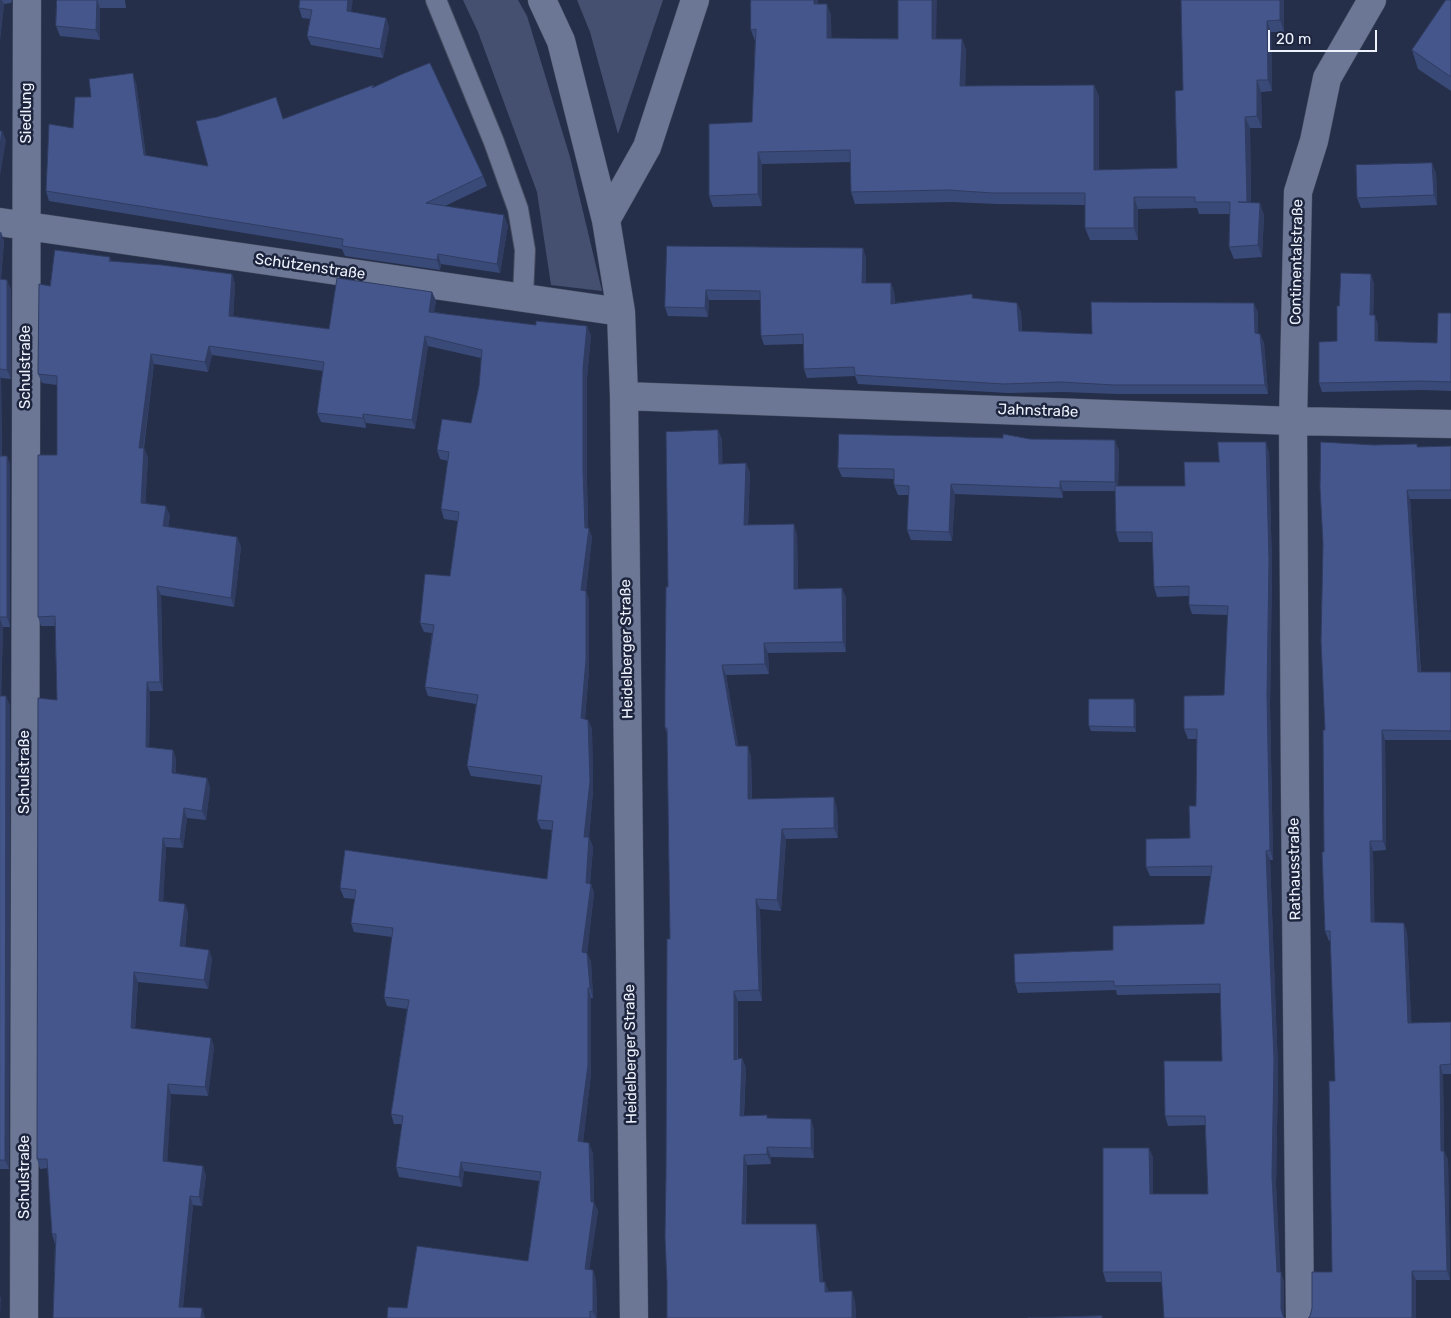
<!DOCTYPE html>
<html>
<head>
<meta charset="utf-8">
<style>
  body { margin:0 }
  #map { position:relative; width:1451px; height:1318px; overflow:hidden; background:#262f49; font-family:Rubik,sans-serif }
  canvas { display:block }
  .scale { position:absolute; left:1268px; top:30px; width:109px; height:22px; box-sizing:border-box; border:2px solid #eef2fd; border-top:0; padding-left:6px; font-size:15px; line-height:18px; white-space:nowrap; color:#eef2fd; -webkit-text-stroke:4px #1d253e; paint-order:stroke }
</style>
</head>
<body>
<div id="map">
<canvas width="1451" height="1318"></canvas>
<div class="scale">20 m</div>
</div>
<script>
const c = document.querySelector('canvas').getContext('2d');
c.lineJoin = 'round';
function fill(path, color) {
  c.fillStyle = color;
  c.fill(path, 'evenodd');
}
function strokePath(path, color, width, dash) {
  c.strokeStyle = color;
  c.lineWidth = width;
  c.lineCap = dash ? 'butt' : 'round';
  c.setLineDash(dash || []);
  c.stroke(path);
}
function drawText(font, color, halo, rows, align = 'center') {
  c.font = font + ' Rubik,sans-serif';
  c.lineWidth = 5;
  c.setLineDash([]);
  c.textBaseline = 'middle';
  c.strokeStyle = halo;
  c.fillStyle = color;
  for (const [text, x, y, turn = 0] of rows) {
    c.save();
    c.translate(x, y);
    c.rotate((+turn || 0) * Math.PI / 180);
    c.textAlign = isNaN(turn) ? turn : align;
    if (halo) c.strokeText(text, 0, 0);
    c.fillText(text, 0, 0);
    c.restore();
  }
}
fill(new Path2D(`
  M463,0H518L527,16L570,157L602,291L551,285L537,192L478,32Z
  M577,0H663L618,134L590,32Z`), '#455070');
const service = new Path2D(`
  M436,0L494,142L518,209L525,250L523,297`);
const minor = new Path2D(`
  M542,0L561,41L606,220L621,312L624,396L634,1318
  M606,220L647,147L695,0
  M0,222L621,312
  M624,396L1293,421L1451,424
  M24,1318L27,0
  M1300,1318L1295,794L1293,421L1298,192L1314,141L1327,78L1372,0`);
strokePath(service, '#454c60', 22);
strokePath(minor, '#454c60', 29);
strokePath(service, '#6c7795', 20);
strokePath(minor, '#6c7795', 28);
fill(new Path2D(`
  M0,0H12L11,3L4,4L0,40Z
  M57,0H125L126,8H100V40L60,36L56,26Z
  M1181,0H1284V32H1271L1272,91L1261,92L1262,128H1250L1251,203L1264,215L1262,257L1234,259L1229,247L1230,214H1199L1197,208L1138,209V240H1090L1085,228V205L997,204L952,202L855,204L851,192L850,162L762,164V206L713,207L709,196L752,122L755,41L751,30L818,4H827L831,16V38L962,39L966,50L965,86L1094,85L1099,97V170L1177,168L1183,90Z
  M1451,0V91L1418,69L1412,50Z
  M299,8L351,12L386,18L389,27L383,58L311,45L307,36L311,19L302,18Z
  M136,83L146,156L208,166L284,119L373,85L374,87L483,176L487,186L445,206L508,225L500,273L441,264L440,270L345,256L342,249L49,201L46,191L73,128L91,97Z
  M1436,173L1437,205L1361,208L1357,198Z
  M0,232H1L4,241L1,279L11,289V379L1,378L2,456H7L10,465V627H3L1,696L10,705L9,1169H0Z
  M667,246L866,257V283H891L894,292L895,303L972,294L973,298L1017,303L1021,312L1022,331L1092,334L1258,312V334H1260L1264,343L1268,394H1118L1063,392L1007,393L858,384L855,376L807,378L804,369L803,344L764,345L761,336L760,300H709L708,317L668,316L665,307Z
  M110,257L111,261L232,274L235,284L233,316L329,329L432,292L436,301L434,312L591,335L587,377V481L588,528L592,537L586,591L589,600V670L585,719L588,720L592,729L593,791L589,837L593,847L590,884H591L594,893L587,953L591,962L593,998H591V1074L583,1142L593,1153L594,1203L598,1211L589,1270H593L596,1280L597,1318H387L407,1308L528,1261L539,1181L464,1171L462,1187L399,1177L396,1167L402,1124H394L391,1114L407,1009L387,1006L384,997L392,937L354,932L351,923L355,899L344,898L340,888L547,879L552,830L541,829L537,820L541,785L471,776L467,766L476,704L428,696L425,687L432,633L424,632L420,623L450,576L458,521L444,519L441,509L448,461L440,459L437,450L471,423L479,386L481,358L428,346L415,429L366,423V428L321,422L317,413L323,371L212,355L208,372L154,364L144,448L148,458L145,504L170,515L168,527L237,537L241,547L234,607L161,595L163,691H150L149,747L173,750L176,759V773L207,778L210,788L206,820L187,818L183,848L166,847L163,901L185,904L188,913L185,947L209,950L212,959L208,989L138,982L135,1029L211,1038L214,1047L208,1096L171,1094L167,1162L206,1175L202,1206L193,1205L183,1307L202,1308L205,1318H53L55,1244L52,1234L48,1168L40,1169L37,1159L57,700L55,626H41L38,617L57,455V385L42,383L38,374L50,286Z
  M1374,283L1373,315L1378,324V341L1437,343L1451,313V391L1423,390L1322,392L1319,383L1337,341L1339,306Z
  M718,430L722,440V464L746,463L750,473L748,525L797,534L798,589L842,588L846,598V652L768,653L769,674L726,675L738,746L751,756L752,799L837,808L838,838L786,839L781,911L760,909L762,1001H738V1059L742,1058L746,1068L744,1116L768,1118L814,1129V1158L771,1157V1164L747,1165L746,1224H816L819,1234L823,1282L829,1292L852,1291L855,1302L856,1318L666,1175L670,939L667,733L665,728L668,587Z
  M1030,439L1119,450L1118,486H1185L1219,462L1269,452L1272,569L1270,705L1273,860H1270L1278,1070L1276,1185L1280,1272L1284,1282H1106L1103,1272L1149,1148L1153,1158V1194H1208L1205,1125L1168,1126L1165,1116L1222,1061L1220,993L1117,995L1116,990L1018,993L1015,983L1113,950L1204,924L1211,876H1150L1146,867L1190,838L1196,806L1197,739H1188L1184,729L1224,695L1228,615L1192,614L1189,605V596L1157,597L1154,587L1153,542H1119L1116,532L1115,491H1063V498L955,494L952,541L911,540L907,530L909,495H898L894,485V479L842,477L838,468Z
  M1417,444L1418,447L1451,446V499H1410L1421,672H1451V740H1385L1386,850L1373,851L1374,922L1407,932L1411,1023L1451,1022V1074H1443L1444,1151L1448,1160L1450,1280H1416V1318H1308L1310,1316L1332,1272L1335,1081L1331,940L1329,941L1325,931L1324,852L1325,730L1374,445Z
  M1136,704V732L1091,731L1089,726Z`), '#3a4a78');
fill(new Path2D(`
  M0,0H2L4,4L0,40Z
  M97,0L100,8V40L96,30Z
  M348,0H353L350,20L347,11Z
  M814,0H818L819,16L814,4Z
  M932,0H937L936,50L932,39Z
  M1280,0H1284V32L1280,20Z
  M827,4L831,16L832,50L827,38Z
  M386,18L389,27L383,58L380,49Z
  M1267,21L1271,32L1272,91L1268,80Z
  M962,39L966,50L965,98L960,86Z
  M133,73L136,83L147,165L144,155Z
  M1257,80L1261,92L1262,128L1257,116Z
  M1094,85L1099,97V182L1094,170Z
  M1245,117L1250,128L1251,214L1247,202Z
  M2,131L6,140L0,177V146Z
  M758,152L762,164V206L758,194Z
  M1432,163L1436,173L1437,205L1434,195Z
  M1134,197L1138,209V240L1134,228Z
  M1260,203L1264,215L1262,257L1258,245Z
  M504,215L508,225L500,273L497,264Z
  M1,232L4,241L0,287V241Z
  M863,248L866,257V293L862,283Z
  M438,254L441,264L440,270L437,260Z
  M232,274L235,284L233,325L229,316Z
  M1371,274L1374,283L1373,325L1370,315Z
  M7,280L11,289V379L7,370Z
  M891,283L894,292L895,313L891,304Z
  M706,290L709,300L708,317L705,308Z
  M432,292L436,301L432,321L429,312Z
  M1017,303L1021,312L1022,340L1019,331Z
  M1254,303L1258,312V343L1255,333Z
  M1375,315L1378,324V350L1375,341Z
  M587,326L591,335L587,377V481L588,532L589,528L592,537L585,600L581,590L585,528L583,471V368Z
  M1260,334L1264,343L1268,394L1265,385Z
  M425,336L428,346L415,429L412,420Z
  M209,346L212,355L208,372L205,362Z
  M151,354L154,364L142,458L139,448Z
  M0,376L1,378L2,465L0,459Z
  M363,414L366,423V428L363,418Z
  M718,430L722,440L723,474L719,464Z
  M1115,440L1119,450L1118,491L1115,482Z
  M1266,442L1269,452L1272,569L1270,705L1273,860L1270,850L1267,696Z
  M144,448L148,458L145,513L141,503Z
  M7,456L10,465V627L7,617Z
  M746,463L750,473L747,535L744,525Z
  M1060,481L1063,491V498L1060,488Z
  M951,484L955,494L952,541L949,532Z
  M1407,490L1410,499L1421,681L1418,672Z
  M166,506L170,515L167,536L163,526Z
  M794,524L797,534L798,599L794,589Z
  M237,537L241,547L234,607L231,598Z
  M157,586L161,595L163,691L160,682Z
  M842,588L846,598V652L843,642Z
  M586,591L589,600V670L584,728L581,718Z
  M0,618L3,627L1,705L0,703Z
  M764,643L768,653L769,674L765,664Z
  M722,665L726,675L740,756L736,746Z
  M147,682L150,691L149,756L146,747Z
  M6,696L10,705L9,1169L5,1160Z
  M1134,699L1136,704V732L1134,727Z
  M588,720L592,729L593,791L588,846L584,837Z
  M1382,730L1385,740L1386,850L1383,841Z
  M748,746L751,756L752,809L748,799Z
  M173,750L176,759V782L172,773Z
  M207,778L210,788L206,820L202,811Z
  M834,797L837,808L838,838L834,828Z
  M184,808L187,818L183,848L180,839Z
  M782,829L786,839L781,911L777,900Z
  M589,837L593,847L589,893L586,883Z
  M163,838L166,847L163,910L159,901Z
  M1370,841L1373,851L1375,931L1371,922Z
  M1266,851L1270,860L1278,1070L1276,1185L1281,1281V1272L1284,1282V1318L1281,1309L1277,1272L1272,1176Z
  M591,884L594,893L586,961L582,952Z
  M756,899L760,909L762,1001L759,990Z
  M185,904L188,913L184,956L180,946Z
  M1404,923L1407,932L1412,1032L1408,1023Z
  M209,950L212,959L208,989L204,980Z
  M587,953L591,962L593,998L590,988Z
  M134,972L138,982L134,1038L131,1028Z
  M588,988L591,998V1074L582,1151L578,1141Z
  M734,991L738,1001L737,1070L734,1060Z
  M211,1038L214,1047L208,1096L205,1087Z
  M742,1058L746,1068L743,1126L740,1116Z
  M1440,1065L1443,1074L1444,1160L1441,1151Z
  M168,1084L171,1094L167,1170L163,1161Z
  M811,1119L814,1129V1158L811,1148Z
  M589,1143L593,1153L594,1203L598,1211L588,1278L585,1269L591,1202Z
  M767,1147L771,1157V1164L767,1154Z
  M1149,1148L1153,1158V1204L1150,1194Z
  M1444,1151L1448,1160L1450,1280L1447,1271Z
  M744,1155L747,1165L745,1234L742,1224Z
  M461,1162L464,1171L462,1187L459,1177Z
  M203,1166L206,1175L202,1206L199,1197Z
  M190,1196L193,1205L182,1316L179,1307Z
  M816,1224L819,1234L824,1292L820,1282Z
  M593,1270L596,1280L597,1318H596L593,1312Z
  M1412,1271L1416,1280V1318H1412Z
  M825,1282L829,1292H825Z
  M852,1291L855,1302L856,1318H852Z
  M0,1296L1,1298L0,1318Z
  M202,1308L205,1318H201Z`), '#303c61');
const building = new Path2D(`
  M57,0H97L96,30L56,26Z
  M300,0H348L347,11L386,18L380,49L307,36L312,10L299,8Z
  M751,0H814V4H827V38L898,39V0H932V39H962L960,86L1094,85V170L1177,168L1175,91L1183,90L1181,0H1280V20L1267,21L1268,80H1257V116L1245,117L1247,202H1238L1260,203L1258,245L1229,247L1230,202H1195V197H1134V228H1085V193H993L948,190L851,192L850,150L758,152V194L709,196V124L752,122L756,29L751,30Z
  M1446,0H1451V77L1412,50Z
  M430,63L483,176L426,203L504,215L497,264L438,254L437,260L342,246L343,239L46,191L49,124L73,128L75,97H91L89,79L133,73L144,155L208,166L196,121L217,117L276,97L283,119L373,85L372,88L400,75Z
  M0,131H2L0,146Z
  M1432,163L1434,195L1357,198L1356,165Z
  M667,246L863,248L862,283H891V304L972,294V298L1017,303L1019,331L1092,334L1091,302L1254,303L1255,333L1260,334L1265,385H1114L1060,382L1004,384L855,375L854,367L804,369L803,334L761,336L760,291L706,290L705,308L665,307Z
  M55,250L110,257L109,261L162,265L232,274L229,316L329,329L337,278L432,292L429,312L536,325V321L587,326L583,368V471L585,528H589L581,590L586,591V660L581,718L588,720L590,781L584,837H589L586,883L591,884L582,952L587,953L590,988H588V1065L578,1141L589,1143L591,1202H594L585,1269L593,1270V1312L590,1311V1318H387L388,1307L407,1308L417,1246L528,1261L541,1172L461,1162L459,1177L396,1167L403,1116L391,1114L409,1000L384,997L393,928L351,923L356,890L340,888L345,850L547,879L553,821L537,820L542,776L467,766L478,695L425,687L434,625L420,623L425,574L450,576L459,512L441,509L449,452L437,450L442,419L471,423L479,386L482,350L425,336L412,420L363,414V418L317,413L324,362L209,346L205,362L151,354L139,448H144L141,503L166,506L163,526L237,537L231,598L157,586L160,682H147L146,747L173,750L172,773L207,778L202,811L184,808L180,839L163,838L159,901L185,904L180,946L209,950L204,980L134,972L131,1028L211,1038L205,1087L168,1084L163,1161L203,1166L199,1197L190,1196L179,1307L202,1308L201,1318H53L56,1234H52L47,1159H37L38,698L57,700L55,616L38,617V455H57V376L38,374L39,284L50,286Z
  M1341,273L1371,274L1370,315H1375V341L1437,343L1438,313H1451V382L1420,381L1319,383V342L1337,341V306H1339Z
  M0,279L7,280V370L0,369Z
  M718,430L719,464L746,463L744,525L794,524V589L842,588L843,642L764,643L765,664L722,665L736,746H748V799L834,797V828L782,829L777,900L756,899L759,990L734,991V1060L742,1058L740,1116L767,1115V1118L811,1119V1148L767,1147V1154L744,1155L742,1224H816L820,1282H825V1292L852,1291V1318H667V1284L665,1236L666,1175L667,939H670L667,728H665V691L666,587H668L666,432Z
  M839,434L1003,438V434L1030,439L1115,440V482L1060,481V488L951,484L949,532L907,530L909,486L894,485V469L838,468Z
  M1218,442H1266L1269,560L1267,696L1270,850L1266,851L1274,1060L1272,1176L1277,1272H1281V1309L1283,1316L1285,1318H1164L1161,1272H1103V1148H1149L1150,1194H1208L1205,1116H1165L1164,1061H1222L1220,984L1114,986V981L1015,983L1014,954L1113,950V926L1204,924L1212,866L1146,867V839L1190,838L1189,806H1196L1197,729H1184V696L1224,695L1228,606L1189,605V586L1154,587L1152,532H1116L1115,486H1185L1184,462H1219Z
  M1321,442L1374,445L1417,444V447L1451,446V490H1407L1418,672H1451V731L1382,730L1383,841H1370L1371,922L1404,923L1408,1023L1451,1022V1064L1440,1065L1441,1151H1444L1447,1271H1412V1318H1308L1310,1316L1312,1308V1272H1332L1329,1081H1335L1330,931H1325L1322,852H1324L1323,730H1325L1321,641L1323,544L1320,487Z
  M0,456H7V617H0Z
  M0,696H6L5,1160H0Z
  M1089,699H1134V727L1089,726Z
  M1102,1316V1318H1028Z`);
fill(building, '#44568b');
strokePath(building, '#303c61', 1);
drawText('15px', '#eef2fd', '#1d253e', [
  ["Siedlung",27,113,-90],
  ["Continentalstraße",1297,262,-89],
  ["Schützenstraße",310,267,8],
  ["Schulstraße",26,367,-90],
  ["Jahnstraße",1038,411,2],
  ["Heidelberger Straße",627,649,-91],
  ["Schulstraße",25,772,-90],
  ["Rathausstraße",1295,869,-91],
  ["Heidelberger Straße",631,1054,-91],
  ["Schulstraße",25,1177,-90]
]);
</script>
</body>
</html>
